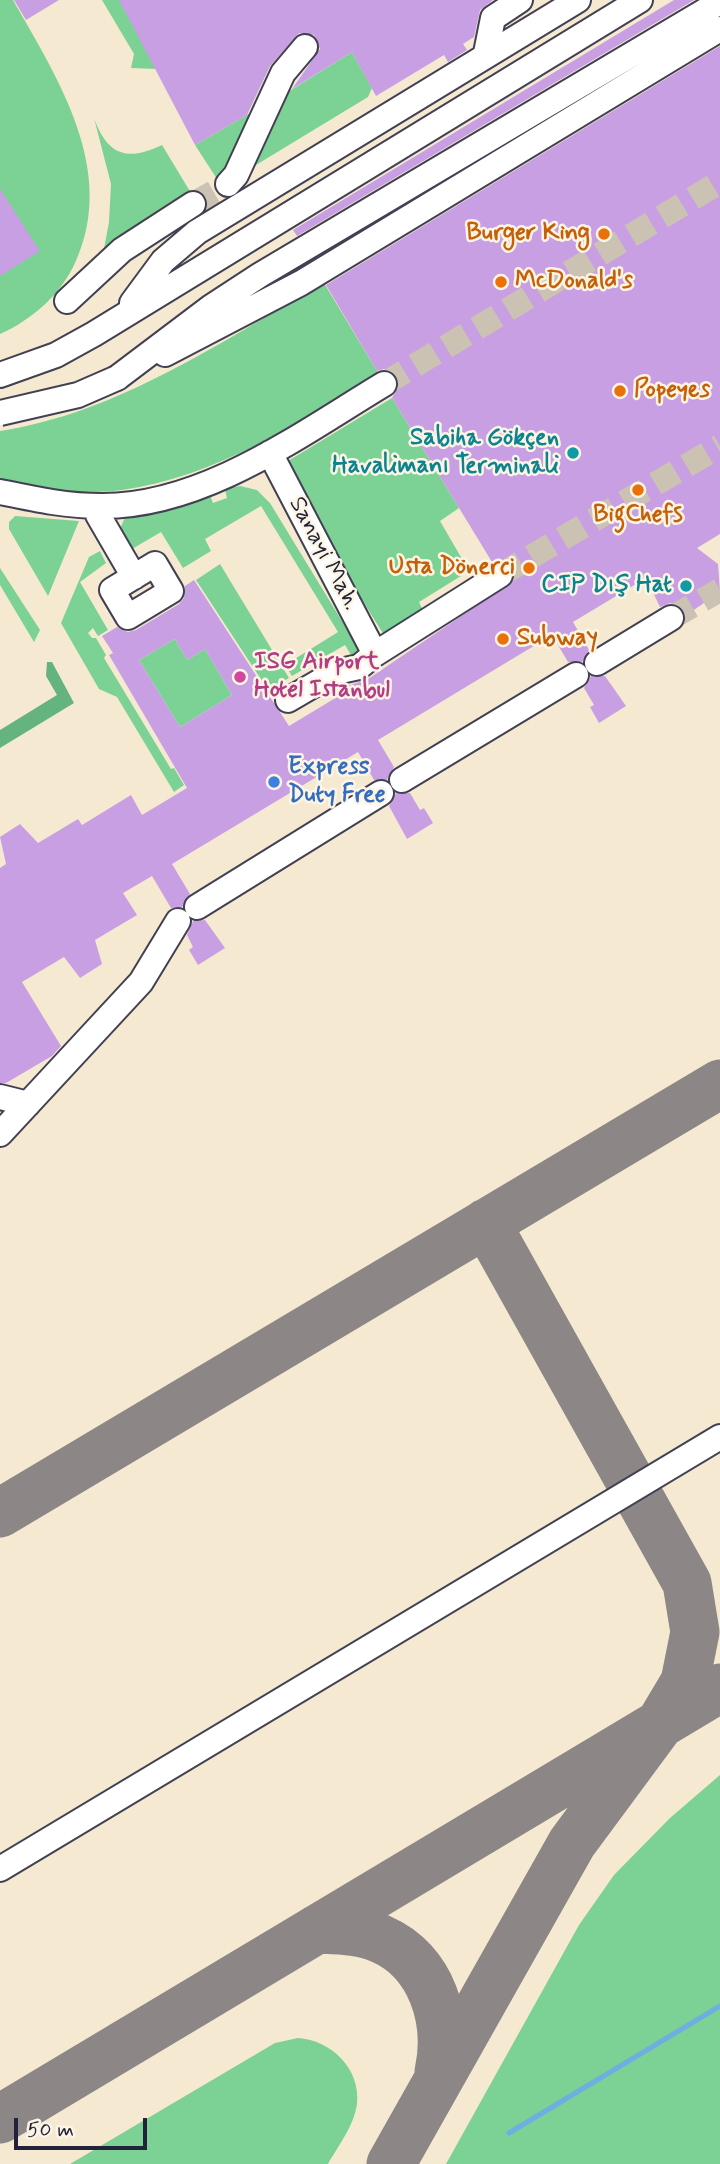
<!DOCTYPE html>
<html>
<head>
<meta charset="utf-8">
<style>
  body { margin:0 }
  #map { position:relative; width:720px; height:2164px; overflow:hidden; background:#f5ead1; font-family:Mynerve,sans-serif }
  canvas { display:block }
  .scale { position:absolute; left:14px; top:2118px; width:133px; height:32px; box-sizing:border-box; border:4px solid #22223b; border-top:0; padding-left:9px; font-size:21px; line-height:24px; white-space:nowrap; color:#22223b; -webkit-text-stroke:5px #fcf5e5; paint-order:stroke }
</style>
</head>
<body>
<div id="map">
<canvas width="720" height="2164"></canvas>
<div class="scale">50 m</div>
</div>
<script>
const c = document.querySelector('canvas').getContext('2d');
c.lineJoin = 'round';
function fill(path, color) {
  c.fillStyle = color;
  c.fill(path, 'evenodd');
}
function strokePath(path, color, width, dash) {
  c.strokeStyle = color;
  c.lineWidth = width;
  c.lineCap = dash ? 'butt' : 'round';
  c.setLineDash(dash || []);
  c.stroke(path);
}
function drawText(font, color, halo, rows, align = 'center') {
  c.font = font + ' Mynerve,sans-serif';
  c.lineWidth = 5;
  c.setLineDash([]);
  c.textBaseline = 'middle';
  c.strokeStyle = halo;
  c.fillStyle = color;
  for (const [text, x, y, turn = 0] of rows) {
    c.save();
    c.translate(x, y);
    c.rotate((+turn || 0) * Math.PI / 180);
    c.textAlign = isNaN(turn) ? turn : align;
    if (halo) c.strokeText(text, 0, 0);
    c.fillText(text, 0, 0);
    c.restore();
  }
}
fill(new Path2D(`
  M0,0H13C58,79 118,171 75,263C61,294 32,320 0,334Z
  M102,0H125L158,69L131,68L134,54Z
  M352,52L372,88L368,97L251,168L283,95Z
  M259,108L219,182L195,145Z
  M94,118C107,155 127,162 162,145L191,193L103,254L109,222L111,184Z
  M324,283L380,376C299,422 216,477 122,490C81,495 41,490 0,484V431C118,413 222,341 324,283Z
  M392,398L459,508L440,521L469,571L419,602L425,615L384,635L291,486L288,461Z
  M240,486L257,490L270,503L362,654L354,660L345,645L292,676L285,665L338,632L261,506L205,539L211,551L183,568L161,532L132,549L120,529L125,517L210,495L213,503L227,498L225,489Z
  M15,516L79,521L48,596L9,529V522Z
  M100,551L106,563L80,582L108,630L98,636L93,628L88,633L92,638H96L106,655L104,658L171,769L174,768L184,785L174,792L117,697L99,689L61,623L89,557Z
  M220,564L289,678L268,690L196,580Z
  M0,568L40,630L34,642L0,585Z
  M175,639L187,660L205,649L232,695L180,727L139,660Z
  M720,1775V2164H446L579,1925L614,1875L670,1818Z
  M298,2038C331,2040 361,2069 357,2104C354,2126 338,2146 328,2164H70L275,2043Z`), '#7cd194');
fill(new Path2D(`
  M47,662H52L74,703L0,748V730L57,695L46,676Z`), '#65b37e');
strokePath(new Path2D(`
  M509,2133L720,2006`), '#6eaee1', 5);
strokePath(new Path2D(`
  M0,1513L720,1084
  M317,1929C338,1930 362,1930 381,1939C432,1961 450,2021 439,2072
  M0,2119L720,1688
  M391,2164L572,1843L660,1724L685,1682L695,1632L687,1583L486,1223`), '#8c8686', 49);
fill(new Path2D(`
  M14,0H59L26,20Z
  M119,0H493L480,10L474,37L463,44L467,50L448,62L444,55L376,96L352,52L292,89L320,49L314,35L299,33L270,66L247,115L195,145Z
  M674,0H694L297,236L293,230Z
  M720,46V534L697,548L718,564L720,592L685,616L677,605L670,603L660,607L646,578L573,622L589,650L582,662H568L552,635L378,740L394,767L387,780H374L358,752L172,864L190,894L182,907L171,908L152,876L123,893L137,915L95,940L102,964L80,978L64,957L22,982L61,1046L52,1056L6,1083H0V868L6,864L0,837L20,824L38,843L78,819L82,825L131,795L142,815L187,788L109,655L113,653L102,636L117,627L128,632L136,630L179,604L184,598L185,586L194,580L289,726L337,697L333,691L368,679L513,581L515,574L507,562H492L392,398L399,384L396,376L384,369L377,371L326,285ZM175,639L187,660L205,649L232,695L180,727L139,660Z
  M0,189L40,251L0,276Z
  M591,676H605L626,706L599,723L590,707L594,705L584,688Z
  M396,793H410L420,810L424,808L433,823L407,839L389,806Z
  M205,920L225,948L198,965L189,950L193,947L187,935L193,921Z`), '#c89fe2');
strokePath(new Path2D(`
  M193,204L228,184
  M384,384L720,182
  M500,575L720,446
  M671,618L720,590`), '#cbc2b3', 24, [24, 12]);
const minor = new Path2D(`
  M486,53L493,18L520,0
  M228,184L236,175L283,73L305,47
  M67,301L122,250L193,204
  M132,303L163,261L197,232L578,0
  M165,354L301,283L720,29
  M0,375L56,355L94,334L640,0
  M117,378L211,307L260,275L720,2
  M270,453L375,654
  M0,492C34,499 66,506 101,506C203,507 301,434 384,384
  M98,515L134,577
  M155,564L171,591L128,617L112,590Z
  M597,663L671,618
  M288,700L336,672L359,667L375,654L500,575
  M402,780L576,675
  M197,907L381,793
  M0,1097L28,1104
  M0,1134L141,982L178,921
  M0,1869L720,1437`);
strokePath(minor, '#424052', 28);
strokePath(minor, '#fff', 24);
const minorBridge = new Path2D(`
  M0,413L78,395L117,378`);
strokePath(minorBridge, '#424052', 28, []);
strokePath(minorBridge, '#fff', 24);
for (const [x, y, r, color] of [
  [604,234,7,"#e8710a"],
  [501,282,7,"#e8710a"],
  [620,391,7,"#e8710a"],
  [573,453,7,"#0f9aa8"],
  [638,490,7,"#e8710a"],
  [529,568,7,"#e8710a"],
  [686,586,7,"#0f9aa8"],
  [503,639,7,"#e8710a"],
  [240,677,7,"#d1479c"],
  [274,782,7,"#3f7fe0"]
]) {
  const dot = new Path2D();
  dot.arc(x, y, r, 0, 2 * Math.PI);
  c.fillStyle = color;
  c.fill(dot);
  strokePath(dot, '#fcf5e5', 2.5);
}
drawText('bold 24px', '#c56008', '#fcf5e5', [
  ["Burger King",590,234,"right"],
  ["McDonald's",515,282],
  ["Popeyes",634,391],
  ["BigChefs",638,516,"center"],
  ["Usta Dönerci",515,568,"right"],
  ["Subway",517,639]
], 'left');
drawText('bold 24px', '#0d838f', '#fcf5e5', [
  ["Sabiha Gökçen",559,439],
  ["Havalimanı Terminali",559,467],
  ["CIP Dış Hat",672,586]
], 'right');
drawText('24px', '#22223b', '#fcf5e5', [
  ["Sanayi Mah.",323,554,62]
]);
drawText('bold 24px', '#b23c85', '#fcf5e5', [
  ["ISG Airport",254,663],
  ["Hotel Istanbul",254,691]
], 'left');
drawText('bold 24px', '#366cbe', '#fcf5e5', [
  ["Express",288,768],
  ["Duty Free",288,796]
], 'left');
</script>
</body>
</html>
